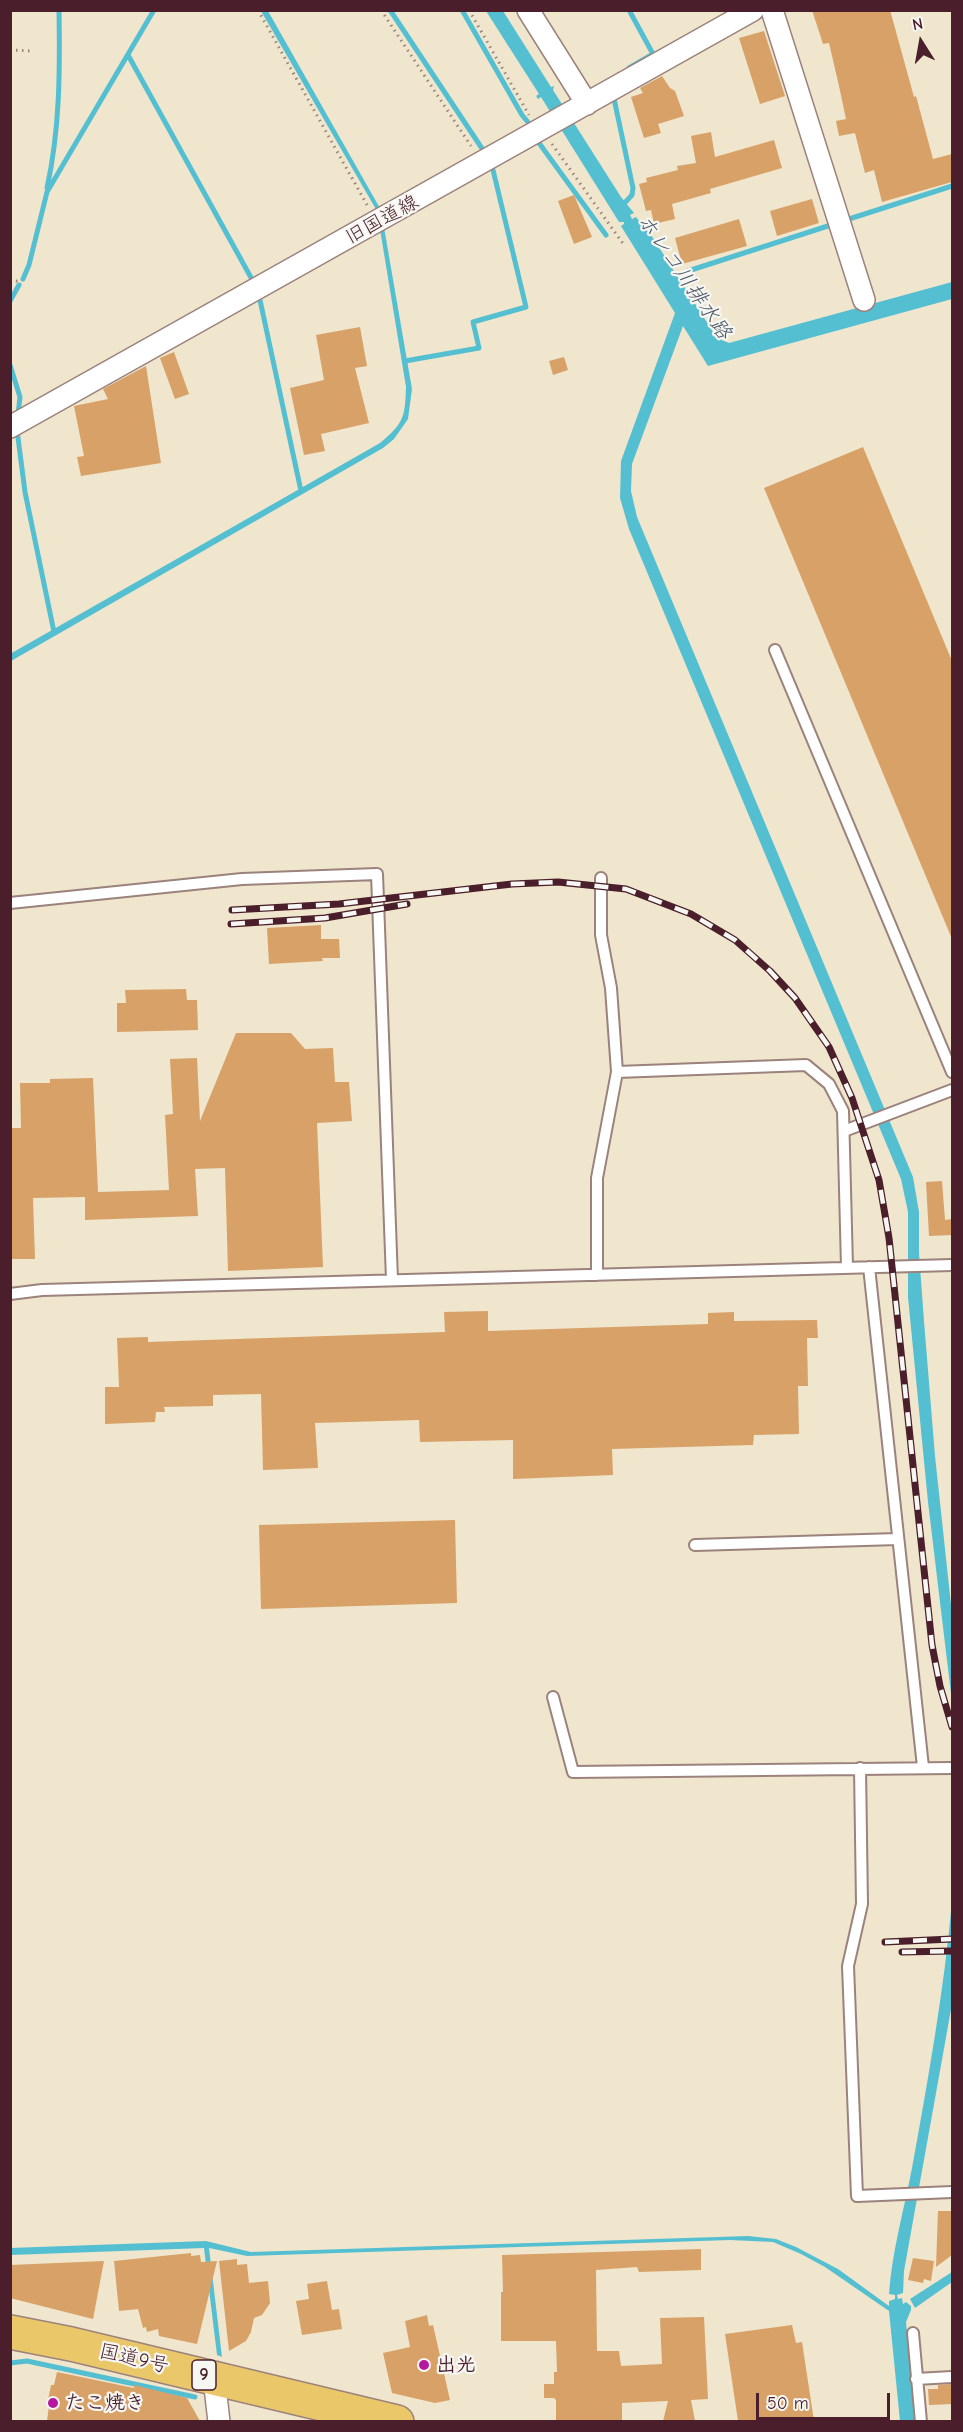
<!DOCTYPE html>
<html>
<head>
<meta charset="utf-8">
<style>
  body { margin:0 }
  #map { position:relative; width:963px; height:2432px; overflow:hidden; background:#efe6cd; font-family:"Comic Neue",sans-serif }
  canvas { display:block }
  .frame { position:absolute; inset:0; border:12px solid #4a1f2b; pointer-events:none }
  .north { position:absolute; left:891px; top:12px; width:60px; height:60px; -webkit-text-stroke:4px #f6f6f2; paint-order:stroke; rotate:349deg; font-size:16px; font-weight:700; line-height:24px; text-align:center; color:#4a1f2b }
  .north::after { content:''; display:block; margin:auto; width:21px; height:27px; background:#4a1f2b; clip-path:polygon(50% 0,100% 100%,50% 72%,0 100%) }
  .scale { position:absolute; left:756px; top:2393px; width:134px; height:27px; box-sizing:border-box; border:3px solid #4a1f2b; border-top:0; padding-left:8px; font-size:18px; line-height:21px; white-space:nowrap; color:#4a1f2b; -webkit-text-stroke:4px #f6f6f2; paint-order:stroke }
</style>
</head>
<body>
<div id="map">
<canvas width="963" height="2432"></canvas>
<div class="frame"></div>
<div class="north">N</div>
<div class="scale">50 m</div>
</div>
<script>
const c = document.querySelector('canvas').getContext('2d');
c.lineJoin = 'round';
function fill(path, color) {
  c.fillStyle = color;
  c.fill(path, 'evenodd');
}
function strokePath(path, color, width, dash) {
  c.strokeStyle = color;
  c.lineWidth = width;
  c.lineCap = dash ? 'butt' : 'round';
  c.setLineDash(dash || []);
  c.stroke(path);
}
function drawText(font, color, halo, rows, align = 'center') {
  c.font = font + ' "Comic Neue","Klee One",sans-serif';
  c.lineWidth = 4.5;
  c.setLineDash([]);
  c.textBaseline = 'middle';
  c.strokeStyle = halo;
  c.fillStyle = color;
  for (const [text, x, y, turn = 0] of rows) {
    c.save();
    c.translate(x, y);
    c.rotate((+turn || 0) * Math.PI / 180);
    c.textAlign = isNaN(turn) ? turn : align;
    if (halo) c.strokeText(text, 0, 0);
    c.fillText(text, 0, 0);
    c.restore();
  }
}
fill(new Path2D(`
  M261,11H268L381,210L412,389L408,419L394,439L383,448L11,661L10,654L380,443C404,423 405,417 406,387L377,211Z
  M486,11H503L551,87L554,86L553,90L621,197L634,213L630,215L632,219L636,217L653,238L717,338L729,343L952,282V299L708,366L683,326L632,464L631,491L637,517L913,1177L919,1212V1253L924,1321L935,1456L952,1614V1702L928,1502L908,1297V1212L901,1179L629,529L620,498L621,461L675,313L621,226L624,224V222H619L541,97L538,99L536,96L539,94Z
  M952,1901V2004L904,2271L903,2293L897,2295L898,2299L902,2298L903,2304L906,2302L911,2306V2310L906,2322L916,2421H900L889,2311L825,2267L801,2254L773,2242L730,2240L247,2256L209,2248L222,2357L217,2355L204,2248L11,2255L10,2248L206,2241L251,2252L748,2236L776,2239L796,2247L838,2269L889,2306V2301L895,2299V2295L889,2294C892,2251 904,2210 912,2168C928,2079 944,1991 952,1901Z
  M952,2272V2282L915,2308L910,2299Z`), '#55bfd2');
strokePath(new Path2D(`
  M390,10L485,153
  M462,10L522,115L532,127
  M128,55L254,283
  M629,68L653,54L629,10
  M613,94L633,188L632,195L621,207
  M539,143L606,235
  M49,189L47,188C60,129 60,70 59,10
  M849,219L952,186
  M688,271L831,225
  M23,279L29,265L47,192L154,10
  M260,300L301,491
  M10,301L19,285
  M405,361L479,348L473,322L526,307L493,170
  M10,365L20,397L18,414
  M17,430L25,492L54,632
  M10,2363L27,2361L195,2397`), '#55bfd2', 5);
fill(new Path2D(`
  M812,10H890L914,97L916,96L933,159L952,154V182L882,202L874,170L865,173L855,133L839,136L836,121L846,119L839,86L829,43L823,44Z
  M764,31L785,96L760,104L739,38Z
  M662,76L670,88L675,91L684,116L658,124L661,133L644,138L631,97L643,93L640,88Z
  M711,132L715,157L774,140L782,168L710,189L711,193L672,204L675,219L654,224L651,210L646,211L639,184L647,182L646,178L678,170L677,166L696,163L691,136Z
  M574,195L592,237L574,244L558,201Z
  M812,199L819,223L777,236L770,211Z
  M739,219L747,246L682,264L675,238Z
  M360,327L367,366L355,368L369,423L321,434L325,451L304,455L290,388L324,380L316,335Z
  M174,352L189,394L175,399L160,358Z
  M564,357L568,370L553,375L549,361Z
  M146,366L161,463L81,476L77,457L84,456L74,406L108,399L103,389Z
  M863,447L952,661V939L764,488Z
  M321,925V939H339L340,958H322L323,961L269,964L267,928Z
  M186,989L187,1000H197L198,1030L117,1032V1003H126L125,990Z
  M236,1033H291L305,1049L333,1048L335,1082H349L352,1121L317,1123L323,1267L228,1271L225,1168L195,1169L198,1216L85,1220V1197L33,1198L35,1259H10V1128H21L20,1083H50V1079L93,1078L98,1192L169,1190L165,1115L173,1114L170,1059L197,1058L200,1121Z
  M942,1181L945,1220L952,1219V1235L929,1236L926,1182Z
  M488,1311V1331L708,1324V1313L734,1312V1321L817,1320L818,1338H807L808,1386H798L799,1434L754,1435L753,1445L612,1449L613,1475L513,1479V1440L420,1442L419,1420L315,1423L318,1468L263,1470L261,1394L213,1395V1406L164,1407L165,1412H156L155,1422L105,1424V1387H119L117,1338L148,1337V1342L445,1332L444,1312Z
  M455,1520L457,1603L261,1609L259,1525Z
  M938,2211H952V2255L936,2267Z
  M701,2249V2270L639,2272L637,2267L596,2270L597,2351H619L621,2366L662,2364L660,2318L704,2317L708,2399L691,2400L695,2421H663L668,2401L622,2403V2421H556V2400L554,2398H544V2384H554V2372H557L556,2341H501V2292H503L502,2255Z
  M191,2253V2256L200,2255L201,2262L217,2261L197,2344L159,2336L158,2329L147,2332L146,2327L143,2328L138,2309L119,2311L114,2261Z
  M913,2258L934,2261L931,2281L924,2279L923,2283L908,2280Z
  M237,2259V2265L247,2264L249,2283L268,2281L270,2303L262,2315L254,2318L251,2332L246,2341L229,2351L219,2261Z
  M104,2261L93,2319L10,2298V2265Z
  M327,2281L332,2310L339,2309L342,2329L302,2335L296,2301L309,2299L307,2284Z
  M427,2315L429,2326L433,2325L450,2400L435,2403L392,2393L383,2353L410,2347L405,2321Z
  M792,2325L796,2343L802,2342L814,2421H738L725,2334Z
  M57,2372L134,2388V2385L187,2398L200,2421H47L49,2406L47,2405L51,2385H54Z
  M952,2384V2404L929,2405L928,2389H938V2385Z`), '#d8a168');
const lane = new Path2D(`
  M775,650L952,1072
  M10,903L242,879L377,874L392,1280
  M617,1072L806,1065L829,1084L843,1111L847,1267
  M844,1131L952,1090
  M869,1267L923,1767
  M597,1275V1178L617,1072L611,988L601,935V878
  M10,1294L42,1290L952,1265
  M695,1545L898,1539
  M553,1697L573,1772L952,1768
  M860,1768L862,1904L848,1966L857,2196L952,2192
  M913,2333L921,2422
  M916,2379L952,2377`);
const street = new Path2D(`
  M528,10L587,104
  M772,10L864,300
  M10,427L753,10
  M214,2378L219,2422`);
const highway = new Path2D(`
  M10,2332L71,2344L397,2422`);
strokePath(lane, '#9c827c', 14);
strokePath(street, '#9c827c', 24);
strokePath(highway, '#9c827c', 36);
strokePath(new Path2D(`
  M258,10L367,205
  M381,10L471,146
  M469,10L529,115
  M10,50L32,51
  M552,144L624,245
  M10,280L22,282`), '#9c827c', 3, [1.5, 4.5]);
strokePath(lane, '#fff', 10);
strokePath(street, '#fff', 21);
strokePath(highway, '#eac769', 33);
const rail = new Path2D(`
  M232,910L339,904L512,884L558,882L626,889L691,914L735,940L770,971L795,998L829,1047L852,1098L879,1180L889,1238L932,1645L940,1686L952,1727
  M231,924L325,918L407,904
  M885,1942L952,1939
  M902,1952L952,1951`);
strokePath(rail, '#4a1f2b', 7);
strokePath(rail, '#f6f6f2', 4.5, [14]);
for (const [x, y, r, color] of [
  [424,2365,6,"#b5179e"],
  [53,2403,6,"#b5179e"]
]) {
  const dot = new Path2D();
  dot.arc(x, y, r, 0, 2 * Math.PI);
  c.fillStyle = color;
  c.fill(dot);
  strokePath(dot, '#f6f6f2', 2);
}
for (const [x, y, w] of [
  [204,2375,24]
]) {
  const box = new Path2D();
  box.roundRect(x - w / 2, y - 15, w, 30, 4.5);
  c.fillStyle = '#f6f6f2';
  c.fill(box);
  strokePath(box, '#4a1f2b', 1.5);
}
drawText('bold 18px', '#4a1f2b', null, [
  ["9",204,2375]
]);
drawText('20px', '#4a1f2b', '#f6f6f2', [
  ["旧国道線",382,220,-29],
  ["国道9号",134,2359,13]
]);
drawText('bold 20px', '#4a1f2b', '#f6f6f2', [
  ["出光",436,2365],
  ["たこ焼き",65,2403]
], 'left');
drawText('italic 21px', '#4e5765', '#f6f6f2', [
  ["ホレコ川排水路",684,277,55]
]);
</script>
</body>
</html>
